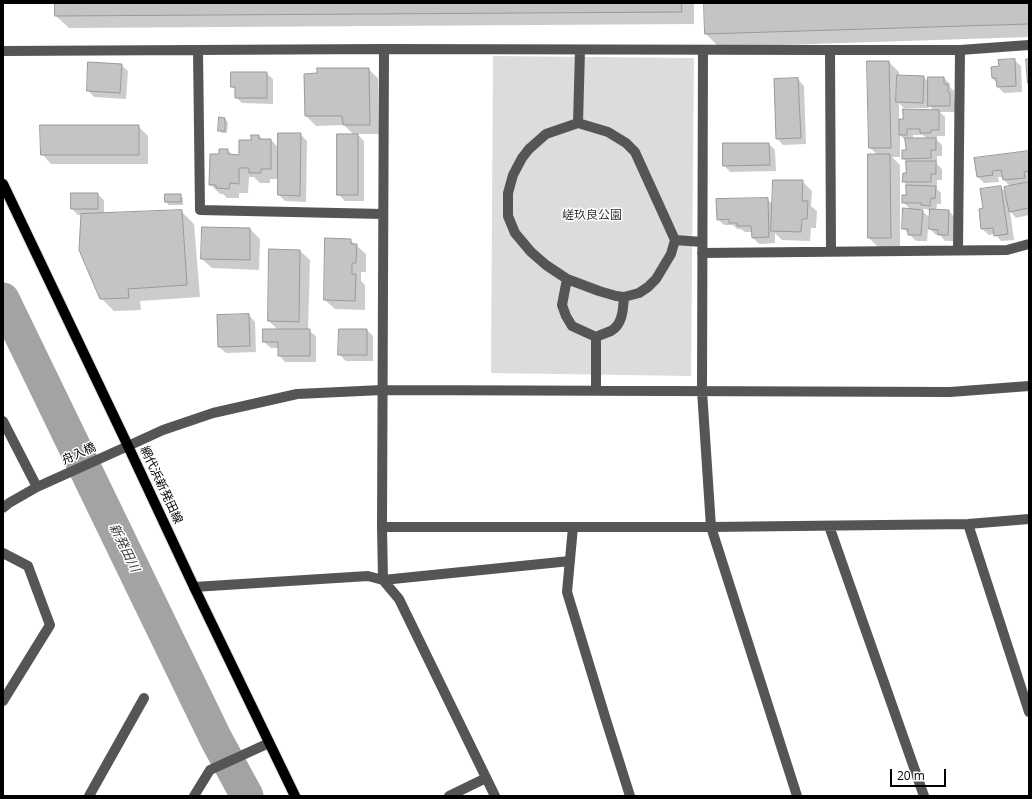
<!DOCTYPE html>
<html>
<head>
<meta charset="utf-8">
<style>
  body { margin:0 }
  #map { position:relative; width:1032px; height:799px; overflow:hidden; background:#fff; font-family:"Open Sans",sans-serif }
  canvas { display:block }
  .frame { position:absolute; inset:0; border:4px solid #000; pointer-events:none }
  .scale { position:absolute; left:890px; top:769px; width:56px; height:18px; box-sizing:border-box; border:2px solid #000; border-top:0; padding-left:5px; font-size:12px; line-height:14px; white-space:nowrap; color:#000; -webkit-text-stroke:3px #fff; paint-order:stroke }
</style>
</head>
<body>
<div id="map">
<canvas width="1032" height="799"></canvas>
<div class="frame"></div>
<div class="scale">20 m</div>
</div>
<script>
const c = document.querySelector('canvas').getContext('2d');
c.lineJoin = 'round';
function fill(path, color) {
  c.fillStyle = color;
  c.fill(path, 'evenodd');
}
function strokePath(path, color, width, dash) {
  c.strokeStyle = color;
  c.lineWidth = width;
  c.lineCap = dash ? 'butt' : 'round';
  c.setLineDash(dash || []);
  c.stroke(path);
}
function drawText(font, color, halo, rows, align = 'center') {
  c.font = font + ' "Open Sans","Noto Sans JP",sans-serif';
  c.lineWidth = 3;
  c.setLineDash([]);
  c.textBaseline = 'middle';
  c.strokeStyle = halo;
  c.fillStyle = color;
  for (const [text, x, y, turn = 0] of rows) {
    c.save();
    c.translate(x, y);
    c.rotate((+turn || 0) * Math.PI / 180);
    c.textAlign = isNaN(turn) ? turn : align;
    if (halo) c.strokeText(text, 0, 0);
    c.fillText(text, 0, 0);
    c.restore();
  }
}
fill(new Path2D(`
  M493,56L694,58L691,376L491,373Z`), '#dcdcdc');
fill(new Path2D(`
  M56,3H694V24L69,28L56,16Z
  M705,3H1029V37L719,47L706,34Z
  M1014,60L1021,66L1022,92L1004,93L998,87L997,83L992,78L1000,67Z
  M868,62H889L899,72V76L923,77L929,82L944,78L950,84V87L954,91V98L956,100V112H940L945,117V136H937V139H936L942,145V156H937V164L942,169V180H937V189L941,193V204H937L936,211H949L955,218L954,241H945L940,235H936L930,229L931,211H929L927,209H920L929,217L927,241H916L903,228L911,210L903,202L907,196V185L903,181L907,174V162L903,158L907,151L906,141L900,135V157H892L900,165V248H879L869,238V155H878L870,148ZM899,103L904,108H929V105L934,111L904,120H899ZM913,135H923L927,139H913Z
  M121,65L128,71L126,99L94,97L88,90Z
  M368,69L378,78L379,134H357L364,141V201H345L338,194L354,135L344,125L316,126L306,116Z
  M266,73L273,79V104L242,103L236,97V90L232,87Z
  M798,79L804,86L806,144L783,145L777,138Z
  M225,119L228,122L227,133H222L219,130Z
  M138,126L148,136V164H51L42,154Z
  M300,134L307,141L306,202L285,201L279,195V179H270V183H260L254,177H249L248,193H239V198H227L223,194H220L210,184L220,156L227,150L233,155L240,156L252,141L259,136L263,140H271L279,148Z
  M769,144L775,150L776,171L730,172L724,165Z
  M1029,152V215L1016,218L1010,211L1014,240L1001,241L995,234L989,235L982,229L984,209L1001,187L1006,193L1011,187L1004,180L1003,177H998L999,182L984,183L978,177L976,159Z
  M802,181L812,191L811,206L817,211L816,228H811L810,241L782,240L775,233V243L759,244L753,238L752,232H745L741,229H737L733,225H724L718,219L767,199L773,205Z
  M97,194L104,200V214L181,211L194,224L200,297L140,301L141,310L114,311L101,298L82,215H78L72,209Z
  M180,195L183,198V205H169L166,202Z
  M203,228L250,229L260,239L259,270L212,268L202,259Z
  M350,240L366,254V272H361V281L365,285V310L335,309L325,300Z
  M300,251L310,260L308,330L316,336V362H285L279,355V348H271L264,342L278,330L269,321Z
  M249,315L255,322L256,352L226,353L219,347L218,316Z
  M367,330L373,336V361H346L339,354Z`), '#0003');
strokePath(new Path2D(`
  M3,299L216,739L247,796`), '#a3a3a3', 33);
const building = new Path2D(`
  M55,3H681L682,12L55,16Z
  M704,3H1029V24L705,34Z
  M1015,59L1016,86L997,87L996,78H992L991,67L999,66L998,60Z
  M1026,59H1029V83H1028Z
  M867,61H889L891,148H869Z
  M88,62L122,64L120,93L87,91Z
  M317,68H369L370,125H343L342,116H305L304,74L317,73Z
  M231,72H267V98H235V87H231Z
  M897,75L924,76L923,103L896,102Z
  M928,77H944V84H948V92L950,93V106H928Z
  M798,78L801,138L776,139L774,79Z
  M903,109L939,110V130H931V133H920V129H907V135H899V119H903Z
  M219,117L225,118V131H218Z
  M40,125H139V155H41Z
  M278,133H301L300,196L278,195Z
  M337,134H358V195H337Z
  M251,135H259V139H271V169H261V173H249V168H239V184L230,183L229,189L216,188V185H209L210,154H219V149H228V154L239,155V140H251Z
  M905,138H936V150H931V158L902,159V150H906Z
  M723,143H769L770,165L723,166Z
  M1029,151V171L1024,172L1025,178L1003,180L1001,170L992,171L993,175L977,177L974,158Z
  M868,154H890L891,238H868Z
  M906,161H936V174H931V182H902L903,173H906Z
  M773,180H803L802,201H808L807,219H802L801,232L771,231Z
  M1029,182V208L1009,212L1004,187Z
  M906,185L936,186L935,199L931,198L930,206L921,205V203H902V195H906Z
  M1001,186L1008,234L994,236L993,228L981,229L979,209L983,208L980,189Z
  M71,193H98V209H71Z
  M165,194H181V202H165Z
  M768,198L769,237L752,238L751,226H737V223H729V219L717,220L716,199Z
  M903,208L923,210L921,235H908V229H902Z
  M930,209L949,210L948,235H938V230L929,229Z
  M182,210L187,285L128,289L129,298L100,299L79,250L81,214Z
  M202,227L250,228V260L201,259Z
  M325,238L351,239V244H357L356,263H352V274H356L355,301L324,300Z
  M269,249L300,250L299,322L268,321Z
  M249,314L250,346L218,347L217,315Z
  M263,329H310V356H278V342H263Z
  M339,329H367V355H338Z`);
fill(building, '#c4c4c4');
strokePath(building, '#999', 1);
const major = new Path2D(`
  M3,184L128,446L194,587L295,796`);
strokePath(major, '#dbdbdb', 12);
strokePath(new Path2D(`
  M384,49L382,527L383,580L399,599L495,796
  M198,50L200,210L383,214
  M703,50L702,391L711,527L797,796
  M830,50L831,251
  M3,51L384,49L830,50H960L1029,45
  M578,123L580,50
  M675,240L671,254L656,279L648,287L639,293L624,297L616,296L599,291L567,279L546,265L531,252L515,233L508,216V193L513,175L522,158L529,149L546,134L578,123L608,132L626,143L635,152L675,240L702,242
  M958,250L960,50
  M702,253L1007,250L1029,244
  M567,279L562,305L566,316L572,326L596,337C600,335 606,333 611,331C623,324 623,309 624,297
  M596,391V337
  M3,421L37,487
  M3,508L9,503L37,487L128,446L163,430L213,413L297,394L382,390L950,392L1029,386
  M968,524L1029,712
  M829,526L924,796
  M382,527H711L968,524L1029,519
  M573,527L567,592L606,720L630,796
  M3,553L28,566L50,625L3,701
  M194,587L368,576L383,580L570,561
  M89,796L144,698
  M194,796L210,770L269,743
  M449,796L486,778`), '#555', 10);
strokePath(major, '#000', 10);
drawText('12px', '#333', '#fff', [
  ["嵯玖良公園",592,216]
]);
drawText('12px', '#000', '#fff', [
  ["舟入橋",79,454,-24],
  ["網代浜新発田線",161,485,65]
]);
drawText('italic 13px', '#444', '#fff', [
  ["新発田川",124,548,64]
]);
</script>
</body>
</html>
